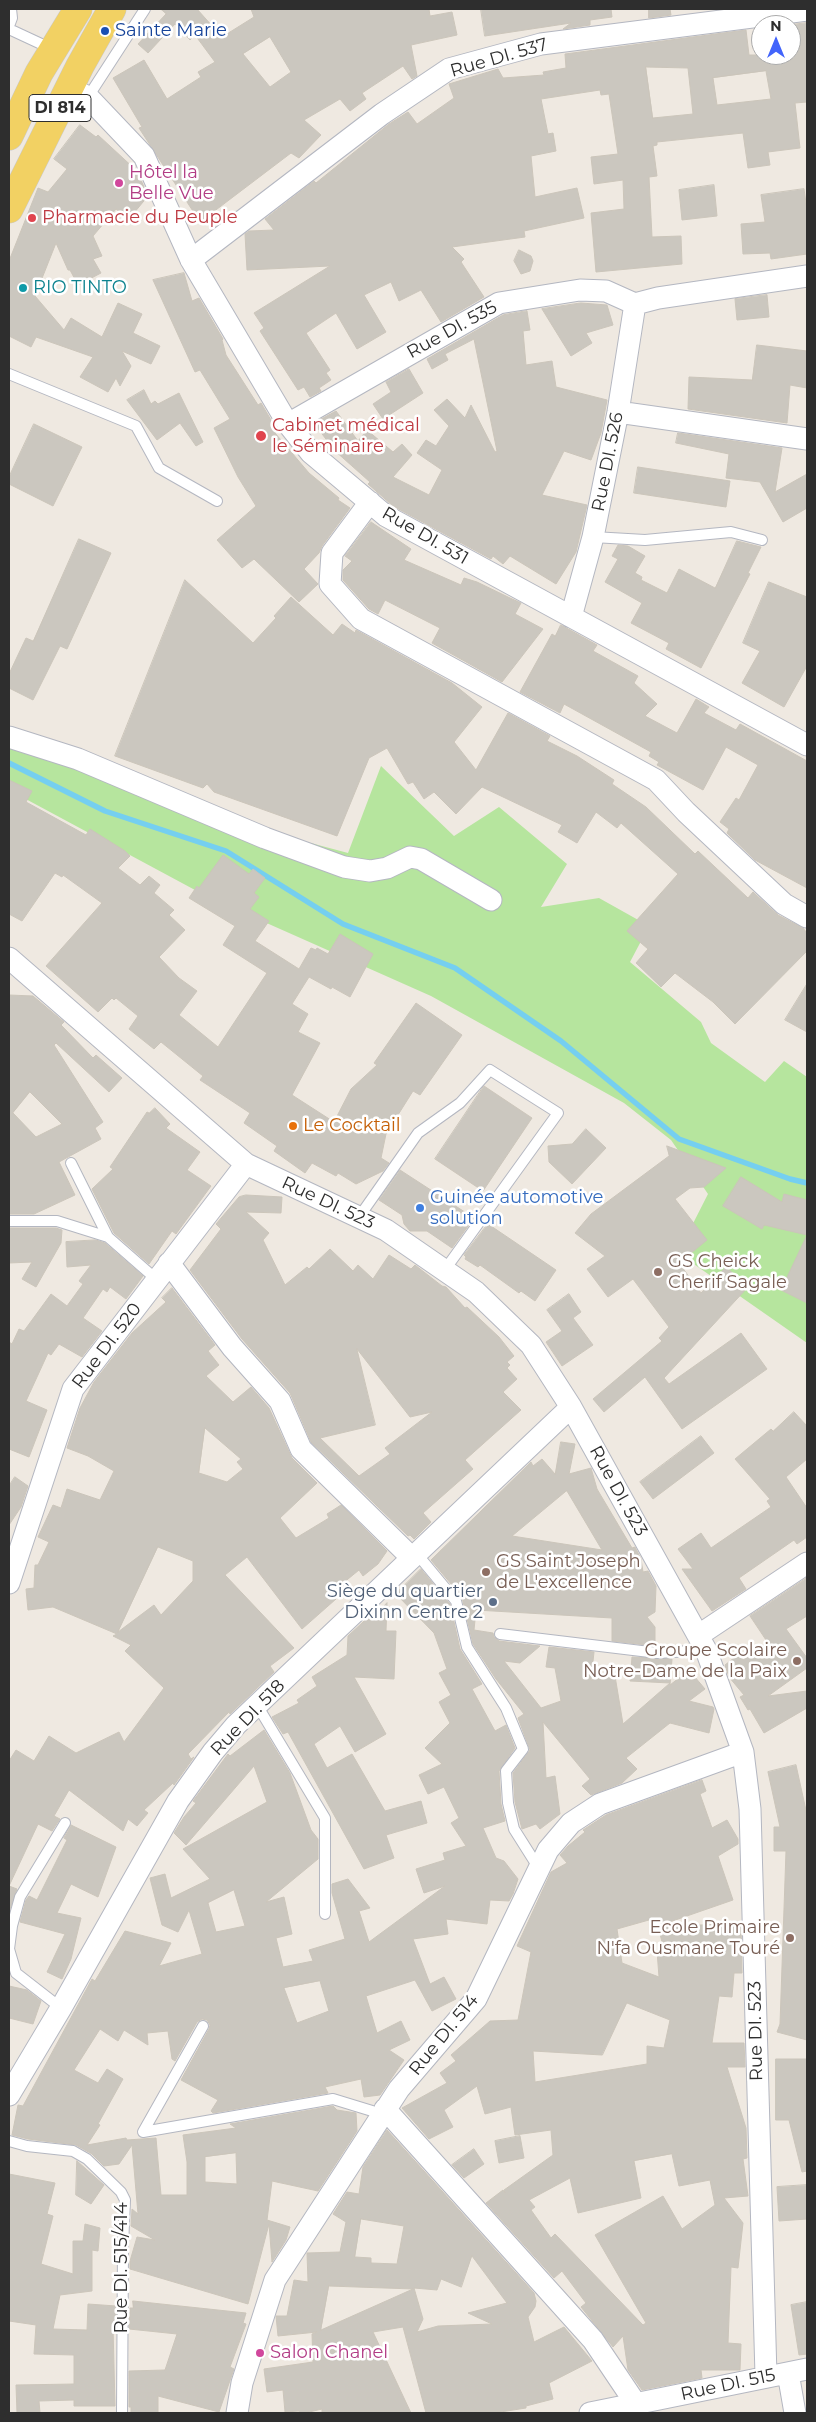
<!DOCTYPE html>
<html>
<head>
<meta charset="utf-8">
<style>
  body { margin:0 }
  #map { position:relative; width:816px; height:2422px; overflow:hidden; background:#efe9e1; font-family:Montserrat,sans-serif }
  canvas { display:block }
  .frame { position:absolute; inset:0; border:10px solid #2e2e2e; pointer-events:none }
  .north { position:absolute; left:751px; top:15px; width:50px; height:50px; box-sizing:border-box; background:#fff; border:1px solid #ababab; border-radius:50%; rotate:0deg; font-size:14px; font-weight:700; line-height:20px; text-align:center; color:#2e2e2e }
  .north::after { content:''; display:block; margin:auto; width:18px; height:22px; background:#4264fb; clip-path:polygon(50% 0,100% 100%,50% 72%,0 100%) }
</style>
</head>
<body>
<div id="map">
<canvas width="816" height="2422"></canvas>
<div class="frame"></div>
<div class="north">N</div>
</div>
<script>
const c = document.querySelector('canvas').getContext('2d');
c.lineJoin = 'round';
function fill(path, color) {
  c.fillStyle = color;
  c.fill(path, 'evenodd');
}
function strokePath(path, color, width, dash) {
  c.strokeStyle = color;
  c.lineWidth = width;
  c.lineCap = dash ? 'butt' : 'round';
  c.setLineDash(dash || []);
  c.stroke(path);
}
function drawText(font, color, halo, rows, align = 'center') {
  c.font = font + ' Montserrat,sans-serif';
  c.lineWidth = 5;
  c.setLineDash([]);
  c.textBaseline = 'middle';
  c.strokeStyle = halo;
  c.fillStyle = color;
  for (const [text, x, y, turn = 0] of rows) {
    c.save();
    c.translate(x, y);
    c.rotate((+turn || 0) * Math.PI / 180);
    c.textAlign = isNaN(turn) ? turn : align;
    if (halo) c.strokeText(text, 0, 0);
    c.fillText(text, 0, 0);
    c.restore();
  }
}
fill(new Path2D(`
  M9,734L225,820L348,853L381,766L454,836L499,807L567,864L541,907L599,898L649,926L630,962L701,1022L711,1043L765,1082L784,1061L807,1077V1343L678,1253L708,1194L671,1140L624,1103L431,996L208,897L9,790Z`), '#b6e59e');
strokePath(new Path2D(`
  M9,763L105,811L226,851L343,924L455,968L561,1041L679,1139L790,1179L807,1183`), '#75cff0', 5.5);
const building = new Path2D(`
  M161,9H197L222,37L254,17L251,9H429L430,16L452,12L457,35L411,45L417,76L412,79L403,66L362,93L366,99L350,111L340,99L304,120L321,135L299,158L291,153L200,222L139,128L142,127L113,78L144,60L167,99L201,77L198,72L215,62L195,35L190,40L175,24L148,53L138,44L166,14ZM270,37L291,72L270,87L243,54Z
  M481,9H611L612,17L590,20V25L563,29L571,23L485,36Z
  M649,9H670L671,15L649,18Z
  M807,23V102L795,103L800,148L768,152L770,165L748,168L743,133L657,142V145L653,146L657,176L649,177L652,237L681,236L682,264L596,272L591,213L624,209L623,180L594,184L591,157L618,154L609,94L601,95L600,90L541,99L548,134L553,133L556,151L531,156L535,197L577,188L584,218L524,231L525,237L452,247L464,259L461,262L484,297L441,322L421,290L399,301L391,282L364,295L386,332L357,349L336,313L306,333L330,370L326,373L331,380L319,388L321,391L310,397L304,387L298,390L260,331L264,328L254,313L330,266L247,270L245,234L249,231L274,230L265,219L314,181L316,183L389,124L408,112L417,124L454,98L449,84L498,69L503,78L544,75L543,72L566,68L565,54L746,30L749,55H791V25ZM646,67L688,68L693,114L653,118ZM766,71L771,99L717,105L713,78Z
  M80,125L96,137L98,135L137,171L148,196L129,219L116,209L93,236L102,256L93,259L101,273L78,285L70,270H68L56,243L35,296L64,330L71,318L102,337L118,303L142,314L133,333L160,346L151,364L122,351L131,366L120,386L116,378L108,392L80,377L93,357L36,337L31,347L9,336V261L38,188L48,192L67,169L54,159Z
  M714,185L717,216L682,220L679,190Z
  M804,189L807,210V254L771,259L770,253L743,254L741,224L765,222L761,195Z
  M519,250L531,256L533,261L530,271L521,274L514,261Z
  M184,273L192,301L199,298L223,339L222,340L226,355L258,405L261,403L278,432L275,433L309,473L339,498L338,500L350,508L322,546L319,553L304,569L318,584L299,602L254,559L242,568L217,540L256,506L238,477L214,428L230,419L200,370L195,372L153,280Z
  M767,295L769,317L737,320L735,299Z
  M581,303L607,305L613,325L586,333L592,343L571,356L542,309Z
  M527,311L530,330L523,331L526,365L552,361L556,387L607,400L601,433L591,460L564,451L542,495L587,505L576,552L556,584L510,556L503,564L493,556L491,559L393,506L368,484L370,482L334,450L314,423L336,411L358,441L367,430L393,452L402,444L412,455L393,477L429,495L442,470L417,453L426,440L436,446L449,426L434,410L447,399L465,418L471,405L495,452L497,451L474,339L445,354L448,360L432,369L427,359L503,315Z
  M757,345L807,351V388L790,385L787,423L688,409L689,377L752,380Z
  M409,369L423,393L383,419L373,404L391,392L386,382Z
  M144,390L151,404L155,401L158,404L179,393L203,442L196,446L180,423L157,440L127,400Z
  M34,424L82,447L53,506L9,484V477Z
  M678,433L782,448L775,492L807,474V508L783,522L760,482L726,478L729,454L676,443Z
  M638,467L730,481L726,507L634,493Z
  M371,522L411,549L404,560L461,585L464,578L477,582L510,598L521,603L515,614L543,629L502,682L432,643L440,628L385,600L378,614L369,609L343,580V570L352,561L345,556Z
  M79,539L111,553L67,649L60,646L33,700L9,688V674L26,638L33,641Z
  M737,541L761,547L748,573L750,574L701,668L666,649L669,643L631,623L642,603L605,582L618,559L612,556L618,545L628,546L645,556L635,573L642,577L641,580L667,593L679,569L715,588Z
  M185,580L253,643L276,618L274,616L291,597L333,635L342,624L355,633L356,630L452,683L482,707L454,742L476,770L508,713L550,736L547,741L577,756L614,780L612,784L646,807L695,854L698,851L748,898L753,892L778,915L803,928L807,933V951L735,1024L713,1002L675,973L661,987L636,963L648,949L627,931L678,874L621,823L617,828L596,812L577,843L558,832L562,825L482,787L456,814L434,792L424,799L413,782L408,784L387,748L369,758L337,836L214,792L207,784L203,788L115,756Z
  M769,582L807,597V666L784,707L742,683L760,651L743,643Z
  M561,625L597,645L593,651L638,676L634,683L657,704L645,716L677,733L696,699L709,707L704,713L736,730L740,724L807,761V888L755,860L727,833L729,829L720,822L736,798L739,800L758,765L726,747L703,790L657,765L659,762L649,756L651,752L564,704L560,713L520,692L552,634L555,636Z
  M9,780L32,791L26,802L86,835L90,829L125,851L130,856L118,868L140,885L149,876L160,885L154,893L174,910L169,915L185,930L159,957L179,978L197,991L179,1015L218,1047L267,973L223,945L235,926L189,898L197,886L199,888L223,855L249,874L253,869L265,878L254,893L259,897L250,909L269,921L255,941L299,969L311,948L316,950L317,948L328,954L340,934L373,954L350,997L332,987L331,989L309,977L292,1004L308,1014L298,1032L320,1043L292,1095L334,1122L351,1089L377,1065L374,1063L416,1003L462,1035L420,1095L413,1091L386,1134L381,1158L389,1163L383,1171L356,1184L338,1173L336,1176L312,1163L305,1173L274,1151L277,1146L244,1123L250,1113L200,1080L203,1076L161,1042L154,1049L129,1029L138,1016L116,998L114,1000L112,998L98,1012L46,966L102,903L63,875L62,877L55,873L22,921L9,914Z
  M807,984V1032L785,1020Z
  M9,995L33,996L64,1022L61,1025L93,1058L96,1055L122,1078L109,1092L56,1043L54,1045L103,1122L95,1128L101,1139L59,1162L75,1195L34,1214H9ZM30,1092L62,1124L36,1137L13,1113Z
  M484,1086L532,1118L483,1191L435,1159Z
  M155,1108L170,1124L166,1128L200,1152L187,1170L211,1186L176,1234L172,1231L149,1264L114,1233L92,1189L113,1169L110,1167L147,1112L149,1113Z
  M586,1129L606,1148L572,1184L549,1162L548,1146L572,1144Z
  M667,1146L726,1168L704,1187L690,1188L675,1199L707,1240L679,1263L701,1293L726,1267L748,1287L664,1378L669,1384L741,1333L767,1369L682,1429L645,1377L604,1412L593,1399L662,1341L659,1338L669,1327L633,1279L608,1297L587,1269L605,1256L575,1233L591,1214L669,1156Z
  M400,1170L474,1218L452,1248L427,1231H410L404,1224L402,1215L379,1200Z
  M741,1177L782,1202L784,1194L807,1200V1303L781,1290L807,1235L764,1225L762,1229L723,1206Z
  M246,1195L282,1197L281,1213L246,1212L269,1233L263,1240L285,1285L307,1267L309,1269L330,1249L353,1271L358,1265L373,1279L389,1255L411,1269L415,1265L442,1286L446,1287L465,1308L467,1307L499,1337L514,1356L507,1362L510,1365L507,1368L517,1379L503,1392L521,1410L465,1460L473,1469L423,1513L431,1522L414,1539L410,1535L408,1536L311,1442L290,1393L242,1339L190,1270L221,1229L216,1224L239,1197ZM357,1349L410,1417L432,1412L385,1448L390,1454L359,1476L320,1438L375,1425Z
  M488,1224L556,1270L535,1301L521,1291L519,1293L480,1265L478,1267L465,1259L466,1257L464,1255Z
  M9,1228H56L62,1230L61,1243L36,1287L22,1279L32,1262L9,1263Z
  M96,1240L105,1243L143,1276L126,1299L110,1287L107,1292L103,1289L83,1318L102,1331L82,1357L59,1344L51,1355L48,1353L26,1401L47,1410L29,1457L9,1449V1342L12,1344L19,1329L24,1331L51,1294L67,1306L83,1284L79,1281L91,1265L67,1267L66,1242Z
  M172,1288L215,1345L208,1351L219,1365L206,1376L233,1402L251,1387L269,1408L292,1458L317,1483L280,1518L296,1538L329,1518L327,1514L341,1505L387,1551L378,1564L363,1576L359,1570L331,1593L336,1599L302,1629L247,1557L225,1575L294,1648L270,1666L274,1672L230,1714L229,1712L188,1754L191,1759L194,1757L174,1785L173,1783L144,1810L148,1813L137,1826L128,1819L123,1831L69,1790L54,1816L60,1819L52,1831L38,1824L9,1886L17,1889L9,1912V1761L16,1750L34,1761L49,1736L76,1753L119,1732L124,1742L164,1688L125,1651L131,1645L113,1636L117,1634L53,1607L28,1610L26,1589L34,1588L35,1565H38L49,1542L38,1537L53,1505L61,1508L67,1489L100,1500L114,1471L88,1456L67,1448L80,1408L94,1382L132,1333L166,1302L162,1298ZM205,1428L241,1459L237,1462L243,1469L227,1482L199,1473ZM158,1547L193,1561V1581L161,1615L154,1605L118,1632Z
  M569,1294L581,1312L573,1318L593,1345L562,1366L546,1342L562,1331L547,1310Z
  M794,1412L807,1426V1459L786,1477L807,1508V1537L797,1544L794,1540L739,1578L746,1589L712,1611L682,1569H693L678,1549L701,1533L711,1548L771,1507L767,1501L770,1499L735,1459L771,1429L773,1431Z
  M701,1436L714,1453L653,1499L640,1482Z
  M561,1442L575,1444L569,1474L591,1468L597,1489L632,1548L635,1547L641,1559L643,1572L648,1571L656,1586L655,1612L647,1617L655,1627V1646L612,1641V1618L476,1610L474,1630L493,1633L494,1637L499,1641L540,1646L520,1663L504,1661L541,1708L561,1701L555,1668L546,1667L549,1647L594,1652L591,1680L615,1676L623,1724L670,1683L630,1681L632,1657L672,1659L670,1685L689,1670L705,1689L689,1701L713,1707L714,1709L709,1733L670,1723L626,1758L637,1769L622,1783L591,1795L582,1786L590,1779L543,1722L546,1778L555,1776L560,1814L540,1829L536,1824L522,1829L515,1802L513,1773L530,1750L518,1718L524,1714L496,1679L473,1644L462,1597L431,1560L531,1462L533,1466L542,1459L555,1474ZM567,1491L602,1550L512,1536L565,1492Z
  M15,1477L28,1486L21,1507L9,1525V1486Z
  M421,1569L450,1604L460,1649L482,1684L472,1689L495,1731L506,1725L515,1748L499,1771L501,1804L505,1821L483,1828L496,1858L504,1861L518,1879L513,1894L509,1901L490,1900L487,1924L446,1919L448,1934L413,1939L430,1984L444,1977L456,1999L432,2011L415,1980L366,1996L377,2033L401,2021L410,2040L389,2050L404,2060L380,2095L364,2097L361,2079L325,2087L328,2093L213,2113L211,2111L218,2100L181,2080L209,2029L210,2025L207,2020L202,2019L197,2022L175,2061L172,2059L168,2031L147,2033L148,2045L124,2030L118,2041L100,2029L74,2070L98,2083L107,2069L123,2079L98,2124L100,2125L87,2145L126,2138L127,2140L156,2138L161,2195H187V2162L183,2135L236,2128L230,2124L333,2106L337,2110L356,2113L357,2131L318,2191L272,2181L267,2220L290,2227L286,2240L272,2262L269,2224L248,2304L130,2269V2261L137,2237L155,2240L131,2226L132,2209L138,2214L132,2145L119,2164L104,2166L92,2154L76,2145L28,2139L12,2135L18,2105L23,2106L92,1979L95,1981L125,1931L171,1943L159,1966L202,1954L189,1910L178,1932L162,1925L150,1878L165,1874L171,1898L210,1879L183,1849L267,1802L254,1766L186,1845L174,1833L184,1817L196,1803L193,1801L228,1754L230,1756L264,1730L290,1773L311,1830L318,1839V1859L266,1902L284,1897L292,1934L276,1938L283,1967L313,1961L309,1950L345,1939L332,1893V1884L348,1879L370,1908L359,1911L369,1942L445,1886L424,1893L416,1869L445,1860L443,1853L466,1846L451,1823L459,1818L444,1787L428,1794L419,1775L442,1764L425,1748L450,1723L439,1702L451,1695L439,1673L447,1669L434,1633L396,1594ZM234,1890L245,1926L216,1932L208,1903ZM320,1981L329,2011L297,2023L284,1988ZM236,2153L237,2184L205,2182V2157Z
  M807,1578V1616L786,1629L807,1658V1668L768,1696L807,1691V1708L764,1733L750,1709L748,1710L740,1697L744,1695L729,1677L725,1665L739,1654L743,1660L768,1643L750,1616Z
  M387,1603L386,1631H396L394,1679L354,1677L386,1734L355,1752L340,1726L314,1744L327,1768L352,1754L385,1811L421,1801L427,1823L386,1835L394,1858L364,1869L288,1732L283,1734L272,1717L299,1703L297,1700L317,1686L312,1677L347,1655L348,1636L378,1608L380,1610Z
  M796,1765L807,1815V2040L777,2032L780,2024L786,1851H774V1827H780L768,1772Z
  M702,1780L706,1791L700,1794L712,1828L727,1820L738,1839V1844L718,1856L733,1900L658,1926L656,1918L617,1929L622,1963L659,1977L657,1951L664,1950L658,1926L741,1924L742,1973H734L732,1997L719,1996L712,2043H744L745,2067H727L746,2128L747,2158L743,2159L748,2196L724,2198L743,2223L738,2268L731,2267L728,2343L741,2344L740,2370H701L702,2378L642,2390L628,2370L623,2336L613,2347L581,2307L586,2303L562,2271L554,2278L486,2203L503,2190L505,2193L504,2190L553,2155L551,2130L515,2135L511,2107L485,2114L477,2086L444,2110L453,2127L429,2139L402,2108L447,2083L440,2073L456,2061L451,2055L490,2021L518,2020L531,1952L517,1946L551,1872L567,1863L560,1855L568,1846L585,1832L583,1830L606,1815ZM627,2003L670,2020L664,2048L647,2046V2064L535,2082L533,2051L602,2055ZM672,2154L679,2186L710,2180L715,2205L682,2229L663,2196L595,2235L646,2323L643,2325L555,2234L551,2238L531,2210L535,2207L529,2200L570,2178L578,2213L641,2198L634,2161Z
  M71,1825L116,1847L98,1897L71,1884L57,1913L81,1918L71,1959L62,1979L47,1972L65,1934L20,1922L26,1900L29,1896L37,1900L67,1840L64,1838Z
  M9,1986L27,1990L41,2001L33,2024L9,2018Z
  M776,2059H807V2171L802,2172L789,2120H776Z
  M387,2130L534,2293L536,2301L535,2307L528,2317L534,2342L564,2327L592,2361L549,2383L553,2399L526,2406V2408L494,2413H426L403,2327L373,2332L411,2413H322V2409L305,2413H300L299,2411L285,2412L283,2390L267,2392L264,2369L313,2362L312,2334L317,2332L278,2336L276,2316H287L294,2280L308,2282L307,2253L340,2252L346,2222L333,2214L347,2192L359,2194L363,2167ZM361,2219L404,2226L397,2264L371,2263V2258L355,2257ZM472,2256L507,2303L468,2313L492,2324L438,2326L417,2332L423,2319L414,2288L437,2290L441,2279L461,2287ZM329,2286L413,2289L321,2330Z
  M520,2136L524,2158L499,2163L495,2141Z
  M474,2149L484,2164L464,2178L452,2165Z
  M77,2161L104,2185L91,2204L76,2195Z
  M9,2174L55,2183L47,2214L53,2216L41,2264L73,2274V2241H83L85,2224L100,2228L98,2251L92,2250V2291L60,2295L53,2329L87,2330L88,2304L116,2306V2327H113L115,2406H74V2400L39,2401L40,2413H17L16,2385L74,2384V2355L34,2354L36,2325L9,2321Z
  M807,2185V2219L779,2221L777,2187Z
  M133,2301L246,2313L243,2323L246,2324L230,2367L234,2369L219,2412L158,2396V2413H131V2407H129V2371L165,2370L177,2334L129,2329L130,2308H133Z
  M807,2302V2354L799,2355L791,2305Z`);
fill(building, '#cbc7bf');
strokePath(building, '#cbc5ba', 1);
const lane = new Path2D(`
  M9,26L12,18L11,9
  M9,29L52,49
  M88,97L145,9
  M9,374L136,426L159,468L217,501
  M593,537L645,540L731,532L762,540
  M71,1163L108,1237
  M359,1217L418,1133L460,1103L490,1070L558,1113L444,1271
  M9,1221H57L108,1237L156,1279
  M417,1554L456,1601L467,1647L506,1708L523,1749L506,1771L508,1803L514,1829L538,1867
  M500,1634L658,1653L706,1650
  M257,1705L325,1818V1914
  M9,1949L12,1926L20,1897L65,1823
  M9,1949L16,1973L61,2008
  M203,2026L143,2132L333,2099L382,2114
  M9,2141L27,2146L73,2151L87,2159L121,2192L125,2200L123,2246L122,2413`);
const street = new Path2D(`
  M70,88L88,97L144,156L191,260L288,424L311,453L386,516L807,745
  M191,260L382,114L449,69L541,44L807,10
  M618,412L807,439
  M288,424L499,303L580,290L606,291L635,304L658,298L807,276
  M370,502L332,553L330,584L361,619L656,780L686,812L784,904L807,917
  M571,617L593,537L618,412L635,304
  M9,737L78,759L265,838L344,867L370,871L387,868L410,857L421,859L491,900
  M9,958L246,1164L386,1230L476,1292L531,1345L571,1407L706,1650L743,1752L750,1809L766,2376
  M169,1263L232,1347L280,1401L301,1449L412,1558
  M9,1583L73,1389L246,1164
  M699,1635L807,1563
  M9,2095L61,2008L178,1801L213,1752L236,1725L571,1407
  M385,2109L593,2340L636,2404L637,2413
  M788,2373L795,2413
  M237,2413L242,2383L275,2280L399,2089L476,1999L548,1850L571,1823L600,1804L743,1752
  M590,2413L807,2369`);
const primary = new Path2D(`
  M9,136L39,73L78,9
  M9,209L80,66L112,9`);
strokePath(lane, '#b4b7c1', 12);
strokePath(street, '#b4b7c1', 23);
strokePath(primary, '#c9c9c9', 29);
strokePath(lane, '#fff', 10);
strokePath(street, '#fff', 21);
strokePath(primary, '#f2d163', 28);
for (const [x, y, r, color] of [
  [105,31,5,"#1a4fb4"],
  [119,183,5,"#d1479c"],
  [32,218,5,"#e0444e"],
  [23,288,5,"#0f9aa8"],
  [261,436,6,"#e0444e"],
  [293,1126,5,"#e8710a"],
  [420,1208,5,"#3f7fe0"],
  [658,1272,5,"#8d6e63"],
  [486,1572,5,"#8d6e63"],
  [493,1602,5,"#5c6f8a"],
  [797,1661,5,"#8d6e63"],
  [790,1938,5,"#8d6e63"],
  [260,2353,5,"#d1479c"]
]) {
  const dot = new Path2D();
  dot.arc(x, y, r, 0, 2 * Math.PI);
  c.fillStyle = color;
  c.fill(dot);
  strokePath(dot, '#fff', 2);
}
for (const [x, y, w] of [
  [60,108,62]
]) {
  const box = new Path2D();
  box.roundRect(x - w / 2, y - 13.5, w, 27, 4);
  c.fillStyle = '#fff';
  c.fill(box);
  strokePath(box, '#2e2e2e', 1);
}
drawText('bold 16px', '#2e2e2e', null, [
  ["DI 814",60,108]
]);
drawText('18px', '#164399', '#fff', [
  ["Sainte Marie",115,31]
], 'left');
drawText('18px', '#2e2e2e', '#fff', [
  ["Rue DI. 537",499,58,-16],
  ["Rue DI. 535",452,330,-29],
  ["Rue DI. 526",608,462,-79],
  ["Rue DI. 531",425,536,30],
  ["Rue DI. 523",328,1203,25],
  ["Rue DI. 520",107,1346,-53],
  ["Rue DI. 523",618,1491,61],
  ["Rue DI. 518",248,1718,-46],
  ["Rue DI. 523",756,2031,-91],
  ["Rue DI. 514",444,2035,-51],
  ["Rue DI. 515/414",122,2268,-90],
  ["Rue DI. 515",728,2385,-12]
]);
drawText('18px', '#b23c85', '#fff', [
  ["Hôtel la",129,173],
  ["Belle Vue",129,194],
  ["Salon Chanel",270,2353]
], 'left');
drawText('18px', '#be3a42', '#fff', [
  ["Pharmacie du Peuple",42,218],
  ["Cabinet médical",272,426],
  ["le Séminaire",272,447]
], 'left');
drawText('18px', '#0d838f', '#fff', [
  ["RIO TINTO",33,288]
], 'left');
drawText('18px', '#c56008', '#fff', [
  ["Le Cocktail",303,1126]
], 'left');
drawText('18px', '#366cbe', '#fff', [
  ["Guinée automotive",430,1198],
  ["solution",430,1219]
], 'left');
drawText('18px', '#785e54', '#fff', [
  ["GS Cheick",668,1262],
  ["Cherif Sagale",668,1283],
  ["GS Saint Joseph",496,1562],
  ["de L'excellence",496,1583],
  ["Groupe Scolaire",787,1651,"right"],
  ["Notre-Dame de la Paix",787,1672,"right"],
  ["Ecole Primaire",780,1928,"right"],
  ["N'fa Ousmane Touré",780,1949,"right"]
], 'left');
drawText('18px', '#4e5e75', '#fff', [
  ["Siège du quartier",483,1592],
  ["Dixinn Centre 2",483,1613]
], 'right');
</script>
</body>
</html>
